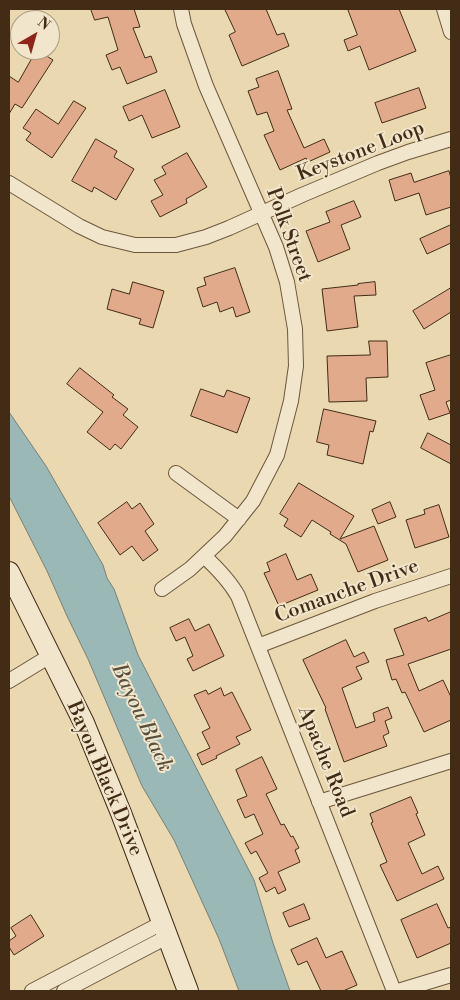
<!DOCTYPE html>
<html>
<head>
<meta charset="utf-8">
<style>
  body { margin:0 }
  #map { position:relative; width:460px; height:1000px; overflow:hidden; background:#e9d8b0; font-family:"Libre Bodoni",serif }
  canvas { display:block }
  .frame { position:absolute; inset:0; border:10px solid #422c16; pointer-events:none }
  .north { position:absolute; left:10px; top:10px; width:50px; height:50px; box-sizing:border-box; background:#f1e6cc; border:1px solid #ab9c83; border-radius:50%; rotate:38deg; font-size:14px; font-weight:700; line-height:20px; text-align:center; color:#422c16 }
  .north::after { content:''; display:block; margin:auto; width:18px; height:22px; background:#8f2418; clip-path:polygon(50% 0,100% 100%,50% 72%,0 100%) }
</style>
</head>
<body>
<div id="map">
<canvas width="460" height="1000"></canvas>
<div class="frame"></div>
<div class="north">N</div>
</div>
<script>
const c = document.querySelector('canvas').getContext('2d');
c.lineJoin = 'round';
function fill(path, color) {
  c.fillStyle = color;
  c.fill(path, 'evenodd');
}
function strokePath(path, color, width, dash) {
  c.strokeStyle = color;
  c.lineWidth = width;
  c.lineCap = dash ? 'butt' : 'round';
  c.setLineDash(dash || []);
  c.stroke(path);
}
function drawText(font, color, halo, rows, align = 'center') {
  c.font = font + ' "Libre Bodoni",serif';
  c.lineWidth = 4;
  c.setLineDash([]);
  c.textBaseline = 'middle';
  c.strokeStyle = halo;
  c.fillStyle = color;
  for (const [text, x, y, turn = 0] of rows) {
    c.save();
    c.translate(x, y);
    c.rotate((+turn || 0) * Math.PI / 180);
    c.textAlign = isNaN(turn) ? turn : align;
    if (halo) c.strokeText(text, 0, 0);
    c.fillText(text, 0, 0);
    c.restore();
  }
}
const water = new Path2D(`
  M9,412L46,466L103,565L107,578L114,589L138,655L254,880L273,943L290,991H239L219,939L174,840L142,786L88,659L67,616L47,571L9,496Z`);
fill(water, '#9ab8b5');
strokePath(water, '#778075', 1);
const building = new Path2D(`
  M91,9H134L140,27L133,28L145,58L151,56L157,72L127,84L120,67L112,70L106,55L118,50L108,17L95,20Z
  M225,9H266L277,35L284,33L289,46L242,66L229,35L235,32Z
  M348,9H399L416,51L369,70L360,46L348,51L344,40L357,35Z
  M37,50L53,60L22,108L15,104L9,114V76L18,82Z
  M278,71L292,109L287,110L304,148L324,139L330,152L308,162L306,158L280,170L264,135L274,131L267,112L257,115L248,91L259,87L256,79Z
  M419,88L426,108L382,123L375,103Z
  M165,90L180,127L152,138L142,115L129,121L123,107Z
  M74,101L86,108L52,158L26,140L31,133L23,128L36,109L58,124Z
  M96,139L117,151L114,157L134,169L116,200L94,187L92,192L72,181Z
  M187,153L207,187L186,199L187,203L160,217L151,201L163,195L154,180L166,174L162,167Z
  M449,171L451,178V207L426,215L419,193L395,201L389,180L411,173L414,182Z
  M354,201L361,217L341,225L350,249L318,262L306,231L330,222L326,212Z
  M451,225V243L427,254L420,239Z
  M235,268L250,312L236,317L233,307L220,312L217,302L203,307L197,288L206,285L204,278Z
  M133,282L164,291L153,328L139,324L141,319L107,309L112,289L129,294Z
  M375,282L376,295L354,296L358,327L327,331L322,289L358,285V284Z
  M451,288V312L424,329L413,311Z
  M369,341H387L388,377L366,378L367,401L329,402L327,356L370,355Z
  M451,355V400L446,402L450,413L429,420L420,395L435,390L426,363Z
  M80,368L114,395L112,397L128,409L123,415L138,427L121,449L115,444L110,450L87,432L103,412L67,384Z
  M201,389L224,397L227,390L250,398L237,433L191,416Z
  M324,409L376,421L373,432L370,431L363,464L327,455L329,445L317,442Z
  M428,433L451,445V464L421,448Z
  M299,483L354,516L340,539L374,526L388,560L358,572L346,544L330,534L331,532L312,520L301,537L284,526L288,519L280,514Z
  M127,502L132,509L140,503L154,524L145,531L158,550L143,561L132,546L120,555L98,523Z
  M390,502L396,517L378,524L372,510Z
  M439,505L449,537L415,548L406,520L425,514L424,510Z
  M286,554L297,580L311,574L318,590L279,606L264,573L270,571L267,563Z
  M451,612V649L408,664L419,691L443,680L451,697V720L424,732L405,692L402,693L396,679L392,680L386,660L404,655L394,629L426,617L428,621Z
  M189,619L195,631L209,624L224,656L193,671L187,659L193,656L185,637L176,641L170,628Z
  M346,640L354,657L364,652L369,662L356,667L362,679L342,688L356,728L375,721L373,713L388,707L392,718L385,721L389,733L383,736L387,746L344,762L325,709L326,708L303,660Z
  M221,688L224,696L232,692L251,730L236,737L240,744L216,756L217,758L202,765L197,754L210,748L202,732L210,728L194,695L206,690L208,694Z
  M262,757L277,789L266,794L281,825L284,824L291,837L293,836L299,848L295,850L300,862L278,872L286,890L278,894L275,887L266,892L259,878L268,873L256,851L251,854L245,843L263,834L254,814L245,818L237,800L247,796L236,770Z
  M411,797L418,813L416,814L425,835L408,843L422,874L438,866L444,879L397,901L380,865L387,862L371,823L373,822L370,814Z
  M304,904L310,919L289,927L283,913Z
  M437,904L448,928L451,927V943L417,958L401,920Z
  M31,915L44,936L14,955L9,947V941L16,936L11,928Z
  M317,938L326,958L342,951L357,985L343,991H321L307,961L298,965L291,950Z`);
fill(building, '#e0aa8b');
strokePath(building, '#422c16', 1);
const minor = new Path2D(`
  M444,9L451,32
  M9,183L79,226L102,237L135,245H176L206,237L229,228L302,195L378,163L408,152L451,139
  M176,473L239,519
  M204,556C217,568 229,580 238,596L394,991
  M162,589L190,569L225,536L253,501L277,455L291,401L296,366L295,329L287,282L276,247L206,86L184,24L181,9
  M258,646L375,601L451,576
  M9,681L50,656
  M319,802L451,761
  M32,991L162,923
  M64,991L167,937
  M398,991L451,975`);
const secondary = new Path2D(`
  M9,572L84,723L121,813L188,991`);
strokePath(minor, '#6c573c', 16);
strokePath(secondary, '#422c16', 22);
strokePath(minor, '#f1e6cc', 14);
strokePath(secondary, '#f1e6cc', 20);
drawText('20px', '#422c16', '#f1e6cc', [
  ["Keystone Loop",361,152,-21],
  ["Polk Street",288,235,70],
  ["Comanche Drive",347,592,-20],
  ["Apache Road",325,762,68],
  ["Bayou Black Drive",104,779,67]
]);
drawText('italic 21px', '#584f3e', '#f1e6cc', [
  ["Bayou Black",141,718,65]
]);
</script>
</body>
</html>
